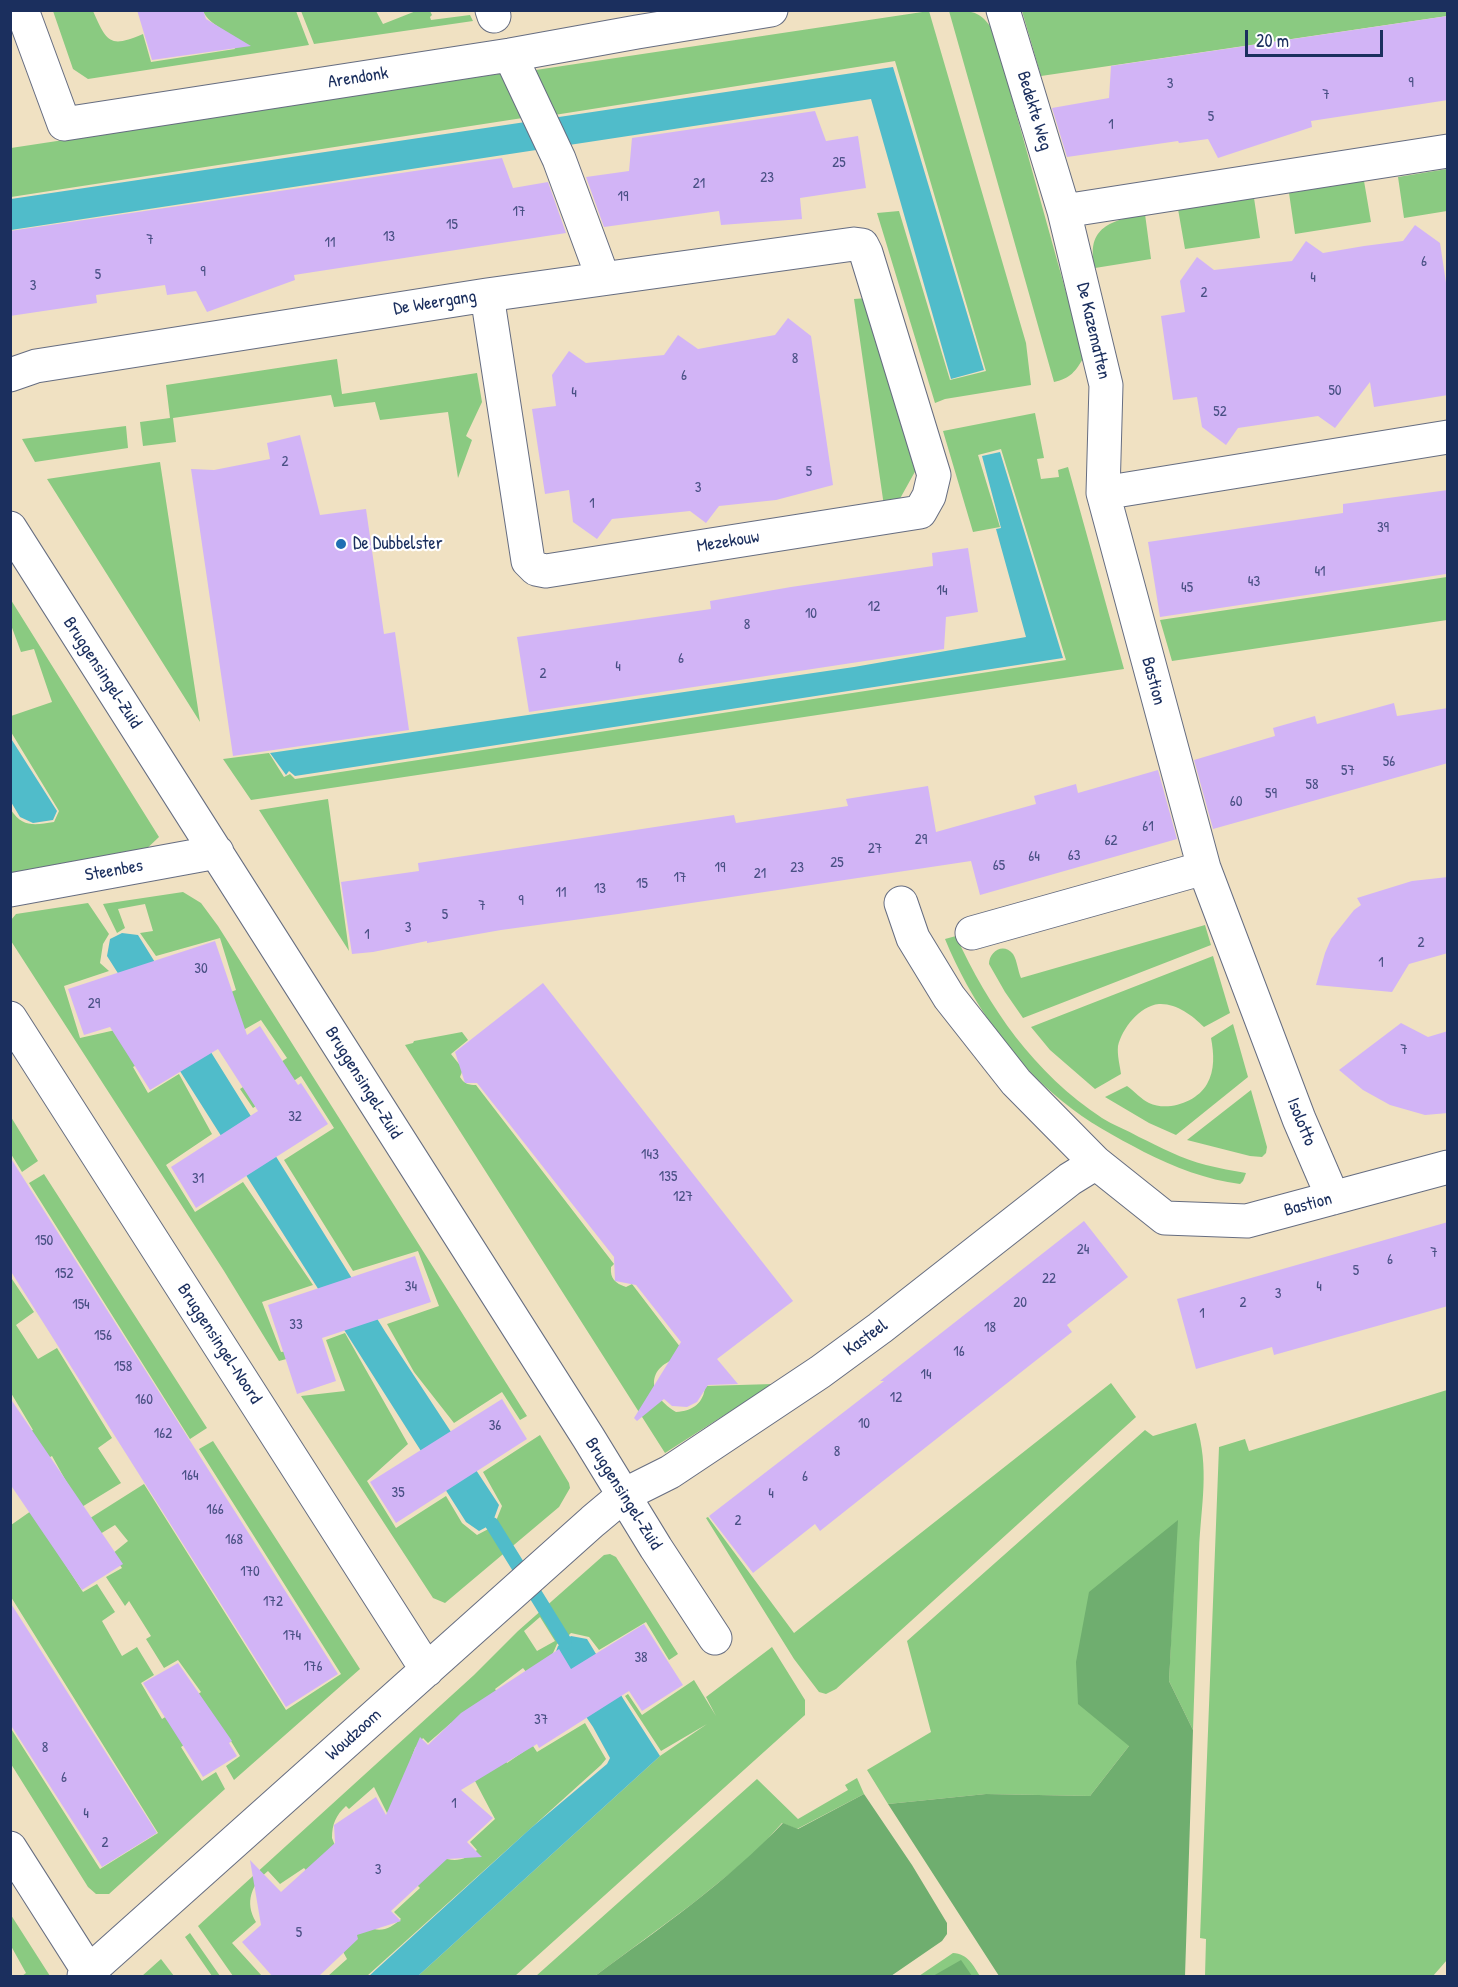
<!DOCTYPE html>
<html>
<head>
<meta charset="utf-8">
<style>
  body { margin:0 }
  #map { position:relative; width:1458px; height:1987px; overflow:hidden; background:#f0e1c2; font-family:"Patrick Hand",sans-serif }
  canvas { display:block }
  .frame { position:absolute; inset:0; border:12px solid #1b2f5e; pointer-events:none }
  .scale { position:absolute; left:1245px; top:30px; width:138px; height:27px; box-sizing:border-box; border:3px solid #1b2f5e; border-top:0; padding-left:8px; font-size:18px; line-height:21px; white-space:nowrap; color:#1b2f5e; -webkit-text-stroke:4px #fff; paint-order:stroke }
</style>
</head>
<body>
<div id="map">
<canvas width="1458" height="1987"></canvas>
<div class="frame"></div>
<div class="scale">20 m</div>
</div>
<script>
const c = document.querySelector('canvas').getContext('2d');
c.lineJoin = 'round';
function fill(path, color) {
  c.fillStyle = color;
  c.fill(path, 'evenodd');
}
function strokePath(path, color, width, dash) {
  c.strokeStyle = color;
  c.lineWidth = width;
  c.lineCap = dash ? 'butt' : 'round';
  c.setLineDash(dash || []);
  c.stroke(path);
}
function drawText(font, color, halo, rows, align = 'center') {
  c.font = font + ' "Patrick Hand",sans-serif';
  c.lineWidth = 4.5;
  c.setLineDash([]);
  c.textBaseline = 'middle';
  c.strokeStyle = halo;
  c.fillStyle = color;
  for (const [text, x, y, turn = 0] of rows) {
    c.save();
    c.translate(x, y);
    c.rotate((+turn || 0) * Math.PI / 180);
    c.textAlign = isNaN(turn) ? turn : align;
    if (halo) c.strokeText(text, 0, 0);
    c.fillText(text, 0, 0);
    c.restore();
  }
}
fill(new Path2D(`
  M1447,10V16L1041,76L1022,11Z
  M53,11H93C107,43 110,48 143,34L151,62L235,49C227,25 211,28 203,11H296L309,45L88,79L73,69Z
  M416,11H430L432,15L430,17L431,20L470,15L473,21L314,44L301,11H376L383,24Z
  M929,11L1026,343L1031,385L945,399L935,403L877,213L899,211L950,380L986,371L895,61L548,116L529,71Z
  M949,11C973,11 979,10 993,30L1084,357C1075,372 1071,378 1054,382Z
  M511,72L529,117L11,197V148Z
  M1447,169V211L1404,218L1398,177Z
  M1364,181L1371,222L1295,234L1289,193Z
  M1254,198L1260,238L1185,249L1178,209Z
  M1145,214L1151,259L1095,268C1085,227 1112,220 1145,214Z
  M867,298L917,468L897,504L884,506L854,299Z
  M337,359L342,394L477,373L482,402L466,436L472,440L458,478L448,412L380,420L375,402L334,407L331,395L173,418L176,442L143,446L140,422L170,418L166,385Z
  M1035,413L1044,458L1037,459L1041,479L1059,477L1058,470L1068,467L1124,669L251,800L223,759L269,753L284,777L290,774L295,779L1066,660L1001,449L978,455L1000,527L973,532L943,431Z
  M126,426L128,448L35,462L22,439Z
  M160,462L200,722L47,479Z
  M1447,577V620L1172,661L1160,620Z
  M11,600L159,837L140,855L11,874V810C23,828 35,825 54,822L59,811L11,732V716L52,702L34,649L21,652L11,625Z
  M328,799L349,951L259,810Z
  M183,892L201,903L218,926L527,1416L520,1420L502,1392L454,1423L414,1372L387,1324L439,1306L418,1251L353,1271L284,1160L334,1128L301,1076L253,1108L240,1089L287,1058L261,1020L215,1046L189,1008L236,990L220,938L156,956L140,933L153,931L145,904L118,909L125,928L117,933L103,904Z
  M88,903L109,934L103,944L100,963L109,971L64,986L80,1038L142,1024L161,1051L133,1067L148,1093L179,1074L212,1134L166,1165L195,1212L243,1182L313,1285L262,1302L281,1352L289,1351L290,1358L279,1361L224,1271L11,941V920L16,914Z
  M1205,925L1211,945L1023,1018L1005,992L989,964C989,952 1003,942 1013,954C1017,960 1018,971 1021,978Z
  M956,936C989,1008 1034,1073 1102,1118C1113,1125 1127,1130 1139,1137C1160,1147 1182,1159 1206,1165C1219,1168 1233,1171 1246,1173L1243,1181L1240,1184C1207,1180 1174,1167 1144,1152C1116,1137 1087,1122 1062,1101C1011,1060 970,1000 945,939Z
  M1213,956L1230,1013L1204,1027C1192,1015 1176,1003 1159,1004C1139,1006 1122,1029 1118,1046C1117,1055 1120,1066 1121,1074L1095,1089L1050,1050L1031,1027Z
  M1233,1024L1248,1077L1176,1135L1149,1123L1105,1097L1127,1086C1134,1091 1142,1100 1149,1103C1168,1112 1197,1102 1207,1084C1215,1070 1214,1054 1211,1038Z
  M462,1032L468,1040L451,1054L463,1069L460,1077C464,1084 469,1085 476,1085L614,1264L611,1267C610,1279 615,1283 626,1287L632,1284L687,1356C649,1362 642,1391 676,1412C693,1411 704,1403 705,1386L773,1384L665,1453L405,1045L413,1043L414,1041Z
  M1251,1090L1267,1147L1266,1153L1262,1157L1250,1156L1187,1140Z
  M11,1117L38,1161L22,1172L11,1154Z
  M44,1174L207,1428L190,1439L29,1183Z
  M10,1276L34,1312L16,1325L38,1359L57,1348L112,1438L98,1448L121,1483L67,1516L71,1490L52,1456L35,1465L17,1437L33,1430L11,1393Z
  M345,1333L408,1444L367,1481L396,1528L446,1496L462,1523L477,1535L494,1526L502,1506L483,1472L540,1435L569,1483L570,1488L559,1507L445,1603L433,1598L301,1396L345,1391L326,1340Z
  M1111,1383L1136,1417L836,1689L826,1694L819,1692L794,1659L706,1518L708,1517L794,1633Z
  M1447,1390V1960L1433,1976H1205L1206,1939L1200,1938L1219,1447L1245,1439L1249,1451Z
  M1196,1423C1210,1470 1201,1503 1199,1551C1197,1610 1195,1670 1193,1730L1169,1681L1177,1521L1129,1746L1090,1796L986,1794L888,1804L867,1770L931,1732L907,1641L1145,1430L1153,1436Z
  M213,1441L360,1669L234,1780L226,1766L240,1756L229,1738L186,1703L201,1692L178,1660L164,1668L146,1639L151,1636L129,1601L125,1606L106,1577L122,1568L112,1554L128,1541L115,1525L85,1543L76,1527L144,1484L286,1710L341,1674L199,1449Z
  M31,1511L83,1592L97,1584L115,1612L102,1621L122,1656L137,1647L154,1675L141,1683L162,1719L177,1710L194,1738L181,1747L202,1781L216,1772L225,1789L109,1894H96L88,1887L11,1764L10,1727L100,1869L158,1833L11,1597V1525Z
  M610,1554L616,1557L678,1654L669,1660L646,1622L599,1650L589,1637L571,1633L563,1641L557,1644L538,1687L523,1668L495,1689L537,1752L585,1723L606,1759L601,1765L367,1976H328L347,1959L321,1911L327,1894L304,1868L280,1884L268,1871C252,1884 244,1902 256,1922L232,1943L262,1976H233L198,1926L474,1675L518,1631L604,1555ZM540,1617L555,1641L537,1651L524,1631ZM451,1723L472,1764L475,1781L495,1819L470,1842L477,1850C468,1858 459,1862 447,1859L410,1762L415,1748L423,1738L428,1743ZM481,1723L523,1752L507,1763ZM374,1787L396,1831L416,1884L420,1888L394,1912L401,1919C391,1928 380,1934 367,1926L332,1838C332,1824 336,1815 346,1806L349,1809Z
  M772,1647L805,1700V1715L515,1976H418L660,1756L707,1724L661,1751L625,1696L628,1694L642,1715L694,1680L716,1716L706,1697Z
  M857,1778L864,1794L797,1829L782,1823L754,1854L692,1904L595,1976H536L757,1779L798,1819L848,1790L845,1785Z
  M10,1915H11L50,1976H22L26,1973L11,1946Z
  M190,1933L220,1976H212L185,1937Z
  M953,1953C968,1954 973,1965 980,1976H919Z
  M161,1959L174,1976H142Z`), '#8aca81');
fill(new Path2D(`
  M1178,1520L1169,1681L1193,1730L1185,1976H999L888,1804L986,1794L1090,1796L1129,1746L1078,1704L1076,1662L1089,1592Z
  M864,1794L912,1865L947,1923V1934L942,1941L891,1976H595C660,1928 727,1882 783,1823L798,1829Z
  M961,1960L972,1976H933Z`), '#6fae6f');
fill(new Path2D(`
  M893,67L984,370L951,379L871,99L11,230V199Z
  M1000,452L1063,658L295,776L289,771L286,775L270,753L854,667L1026,637L996,529L1001,528L982,456Z
  M10,737L57,811L53,820L33,823L20,817L11,802Z
  M122,933L138,935L386,1333L499,1505L492,1524L479,1531L466,1522L107,956L110,939Z
  M571,1636L587,1639L624,1700L660,1756L418,1976H369L531,1828L607,1764L610,1758L593,1727L551,1665L558,1646Z`), '#50bcca');
strokePath(new Path2D(`
  M492,1524L565,1642`), '#50bcca', 14);
fill(new Path2D(`
  M137,10H203L206,19L251,46L152,60Z
  M1448,16V100L1311,121L1312,127L1218,158L1208,139L1179,143L1178,141L1067,157L1052,108L1109,98L1111,66Z
  M815,111L826,141L858,136L866,188L800,198L802,219L721,225L719,211L604,227L586,177L629,171L632,138Z
  M502,158L513,188L548,182L566,233L294,275L295,280L207,312L196,291L167,295L165,285L96,295L97,303L10,316V231Z
  M1415,225L1440,243L1448,296V395L1374,407L1370,382L1335,428L1318,416L1238,428L1226,445L1202,427L1197,397L1173,400L1161,316L1185,312L1180,281L1197,257L1214,270L1292,261L1306,241L1323,253L1364,246L1403,241Z
  M788,318L811,336L833,485L776,500L719,506L706,523L690,511L612,519L597,539L573,522L569,490L545,494L532,409L556,406L552,375L569,351L586,363L664,355L678,335L698,349L775,335Z
  M300,435L320,515L366,509L384,634L395,632L409,730L233,756L191,469L214,470L270,459L267,443Z
  M1448,490L1446,574L1160,617L1148,542L1343,513V504Z
  M968,548L978,612L946,617L944,649L529,712L517,637L711,609L710,601L791,587L933,566L932,553Z
  M1394,703L1397,716L1448,708V763L1213,829L1194,760L1275,736L1273,728L1315,716L1317,724Z
  M1158,770L1177,839L980,895L971,861L618,914L501,930L427,943V941L373,952L352,954L341,882L419,871L418,863L734,815L736,823L848,806L846,799L928,786L936,832L1036,804L1034,796L1076,784L1078,793Z
  M1448,877V953L1409,964L1392,992L1316,985L1325,953L1331,939L1354,910L1361,905L1357,898L1412,881Z
  M215,941L247,1035L260,1026L298,1085L301,1083L328,1124L196,1208L171,1167L258,1111L218,1049L150,1090L110,1027L84,1035L68,989Z
  M543,983L793,1301L717,1359L738,1384L708,1385L697,1402L687,1407L672,1406L664,1399L637,1421L634,1418L681,1342L636,1285L615,1281L614,1257L477,1083H465L455,1052Z
  M1401,1023L1428,1037L1448,1031V1113L1425,1115L1390,1105L1363,1090L1339,1070Z
  M10,1157L338,1674L286,1707L10,1270Z
  M1084,1221L1128,1277L1067,1325L1072,1332L883,1481L820,1531L815,1524L753,1573L709,1516L884,1381H880Z
  M1448,1222V1306L1274,1355L1272,1347L1196,1369L1177,1299Z
  M415,1256L431,1302L322,1338L336,1381L297,1394L268,1305Z
  M10,1398L123,1564L82,1590L10,1484Z
  M502,1399L527,1439L396,1523L370,1482Z
  M10,1602L157,1833L102,1867L10,1724Z
  M644,1624L683,1685L642,1711L629,1691L539,1748L537,1744L461,1790L493,1818L467,1842L482,1857L447,1859L391,1911L401,1921L357,1935L358,1939L318,1977H273L242,1942L261,1925L250,1860L281,1892L335,1843L334,1825L376,1797L386,1815L420,1737L428,1745L461,1713L559,1649L571,1669Z
  M178,1663L232,1741L229,1743L237,1756L203,1777L143,1683Z`), '#d2b4f6');
const minor = new Path2D(`
  M22,10L64,124L510,55L637,32L771,10
  M492,10L494,16
  M1003,10L1064,211
  M510,55L559,159L603,278
  M1448,151L1064,211L1106,385L1103,493L1448,437
  M10,375L36,366L487,295L854,244L862,245L866,253L934,475L929,496L920,512L546,571L536,569L528,561L487,295
  M1103,493L1204,868L1299,1119L1333,1198
  M10,528L588,1437L656,1548L715,1638
  M10,890L217,852
  M901,903L913,938L949,997L1016,1082L1096,1163L1165,1218L1247,1221L1448,1167
  M972,933L1204,868
  M10,1018L427,1670
  M10,1848L89,1972
  M84,1976L593,1521L624,1495L670,1472L820,1372L880,1328L1070,1179L1096,1163`);
strokePath(minor, '#666d81', 35);
strokePath(minor, '#fff', 33);
for (const [x, y, r, color] of [
  [341,544,6,"#1f6fb2"]
]) {
  const dot = new Path2D();
  dot.arc(x, y, r, 0, 2 * Math.PI);
  c.fillStyle = color;
  c.fill(dot);
  strokePath(dot, '#fff', 2);
}
drawText('15px', '#495084', null, [
  ["9",1411,83],
  ["3",1170,84],
  ["7",1326,95],
  ["5",1211,117],
  ["1",1111,125],
  ["25",839,163],
  ["23",767,178],
  ["21",699,184],
  ["19",623,197],
  ["17",519,212],
  ["15",452,225],
  ["13",389,237],
  ["7",150,240],
  ["11",330,243],
  ["6",1424,262],
  ["9",203,272],
  ["5",98,275],
  ["4",1313,278],
  ["3",33,286],
  ["2",1204,293],
  ["8",795,359],
  ["6",684,376],
  ["50",1335,391],
  ["4",574,393],
  ["52",1220,412],
  ["2",285,462],
  ["5",809,472],
  ["3",698,488],
  ["1",592,504],
  ["39",1383,528],
  ["41",1320,572],
  ["43",1254,582],
  ["45",1187,588],
  ["14",942,591],
  ["12",874,607],
  ["10",811,614],
  ["8",747,625],
  ["6",681,659],
  ["4",618,667],
  ["2",543,674],
  ["56",1389,762],
  ["57",1348,771],
  ["58",1312,785],
  ["59",1271,794],
  ["60",1236,802],
  ["61",1148,827],
  ["29",921,840],
  ["62",1111,841],
  ["27",875,849],
  ["63",1074,856],
  ["64",1034,857],
  ["25",837,863],
  ["65",999,866],
  ["19",720,868],
  ["23",797,868],
  ["21",760,874],
  ["17",680,878],
  ["15",642,884],
  ["13",600,889],
  ["11",561,893],
  ["9",521,901],
  ["7",482,906],
  ["5",445,915],
  ["3",408,928],
  ["1",367,935],
  ["2",1421,943],
  ["1",1381,963],
  ["30",201,969],
  ["29",94,1004],
  ["7",1404,1050],
  ["32",295,1117],
  ["143",650,1155],
  ["135",668,1177],
  ["31",198,1179],
  ["127",683,1197],
  ["150",44,1241],
  ["24",1083,1250],
  ["7",1434,1253],
  ["6",1390,1260],
  ["5",1356,1271],
  ["152",64,1274],
  ["22",1049,1279],
  ["34",411,1287],
  ["4",1319,1287],
  ["3",1278,1294],
  ["20",1020,1303],
  ["2",1243,1303],
  ["154",81,1305],
  ["1",1202,1314],
  ["33",296,1325],
  ["18",990,1328],
  ["156",103,1336],
  ["16",959,1352],
  ["158",123,1367],
  ["14",926,1375],
  ["12",896,1398],
  ["160",144,1400],
  ["10",864,1424],
  ["36",495,1426],
  ["162",163,1434],
  ["8",837,1452],
  ["164",190,1476],
  ["6",805,1477],
  ["35",398,1493],
  ["4",771,1494],
  ["166",215,1510],
  ["2",738,1521],
  ["168",234,1540],
  ["170",250,1572],
  ["172",273,1602],
  ["174",292,1636],
  ["38",641,1658],
  ["176",313,1667],
  ["37",541,1720],
  ["8",45,1748],
  ["6",64,1778],
  ["1",454,1804],
  ["4",86,1814],
  ["2",105,1843],
  ["3",378,1870],
  ["5",299,1933]
]);
drawText('18px', '#1b2f5e', '#fff', [
  ["Arendonk",358,78,-9],
  ["Bedekte Weg",1034,111,73],
  ["De Weergang",435,303,-9],
  ["De Kazematten",1093,331,77],
  ["Mezekouw",728,542,-9],
  ["Bruggensingel-Zuid",102,673,57],
  ["Bastion",1153,681,75],
  ["Steenbes",114,871,-10],
  ["Bruggensingel-Zuid",363,1083,58],
  ["Isolotto",1301,1122,68],
  ["Bastion",1308,1205,-15],
  ["Kasteel",866,1338,-36],
  ["Bruggensingel-Noord",219,1344,57],
  ["Bruggensingel-Zuid",623,1494,58],
  ["Woudzoom",354,1735,-42]
]);
drawText('18px', '#1b2f5e', '#fff', [
  ["De Dubbelster",353,544]
], 'left');
</script>
</body>
</html>
